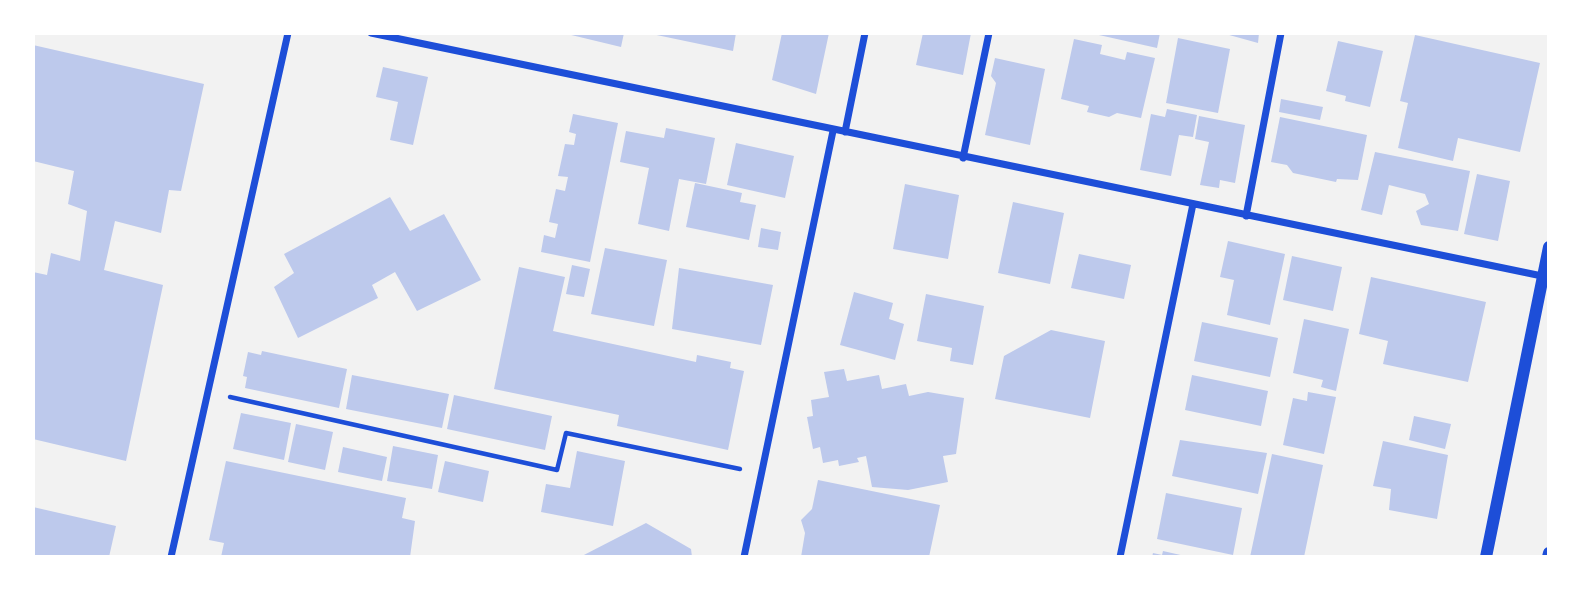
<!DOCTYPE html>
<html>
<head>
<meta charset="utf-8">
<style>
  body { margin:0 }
  #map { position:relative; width:1582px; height:590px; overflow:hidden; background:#f2f2f2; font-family:"PT Serif",serif }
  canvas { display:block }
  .frame { position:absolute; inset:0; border:35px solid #fff; pointer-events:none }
</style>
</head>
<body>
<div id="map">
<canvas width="1582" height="590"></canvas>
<div class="frame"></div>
</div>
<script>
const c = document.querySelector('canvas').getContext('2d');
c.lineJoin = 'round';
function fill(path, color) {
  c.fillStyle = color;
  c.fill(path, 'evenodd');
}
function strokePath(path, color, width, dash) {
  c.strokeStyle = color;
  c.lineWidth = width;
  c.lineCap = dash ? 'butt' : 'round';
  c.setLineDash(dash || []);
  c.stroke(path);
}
fill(new Path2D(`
  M563,33H624L621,47Z
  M647,33H736L733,51Z
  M782,33H829L816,94L772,80Z
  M923,33H971L963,75L916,65Z
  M1090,33H1160L1157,48Z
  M1222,33H1259L1258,43Z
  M1415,35L1540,63L1520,152L1458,138L1453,161L1398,148L1408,103L1400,101Z
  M1178,38L1230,49L1218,113L1166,103Z
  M1074,39L1102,45L1100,54L1125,60L1127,52L1155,58L1141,118L1117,113L1109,117L1087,112L1089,106L1061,99Z
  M1338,41L1383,51L1370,107L1345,101L1346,96L1326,91Z
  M33,45L204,84L181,191L169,190L161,233L115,221L104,270L163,285L126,461L33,439V272L47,275L51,253L80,261L87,211L68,204L74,171L33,161Z
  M995,58L1045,69L1030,145L985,135L996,83L991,76Z
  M383,67L428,77L413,145L390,140L398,102L376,97Z
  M1281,99L1323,107L1320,120L1279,112Z
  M1167,109L1197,115L1193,137L1179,135L1171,176L1140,170L1151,114L1165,117Z
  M573,114L618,123L590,262L541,252L544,235L555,238L558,224L549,222L556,189L565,191L568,177L558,176L565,144L574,145L576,134L569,132Z
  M1199,116L1245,125L1235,183L1220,180L1219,188L1200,185L1209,142L1195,139Z
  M1280,117L1367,135L1358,180L1337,179L1336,182L1293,173L1287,165L1271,162Z
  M666,128L715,138L706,184L679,179L669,231L638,224L649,168L620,162L626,131L664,138Z
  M736,143L794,156L785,198L727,185Z
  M1375,152L1470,171L1458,231L1421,225L1416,211L1429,204L1425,194L1389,185L1382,215L1361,210Z
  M1477,174L1510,181L1498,241L1464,234Z
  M695,183L742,193L740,202L756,205L749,240L686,227Z
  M905,184L959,195L948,259L893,249Z
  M390,197L410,231L444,214L481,280L417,311L395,272L372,285L378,298L298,338L274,287L294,273L284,254Z
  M1013,202L1064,213L1050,284L998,273Z
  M761,228L781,232L778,250L758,247Z
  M1228,241L1285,254L1270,325L1227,315L1234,280L1220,277Z
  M605,248L667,260L654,326L591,314Z
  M1079,254L1131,265L1124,299L1071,288Z
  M1292,256L1342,267L1333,311L1283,300Z
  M572,265L590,269L584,297L566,294Z
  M519,267L565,277L553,331L696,362L697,355L731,362L730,368L744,371L728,450L617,426L619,415L494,389Z
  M679,268L773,285L761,345L672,329Z
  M1371,277L1486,302L1468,382L1383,364L1388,341L1359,334Z
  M854,292L893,303L889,319L904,324L895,360L840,345Z
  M926,294L984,306L973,365L950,361L952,348L917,341Z
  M1304,319L1349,329L1336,391L1321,387L1323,380L1293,373Z
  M1202,322L1278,338L1270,377L1194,361Z
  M1051,330L1105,341L1090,418L995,399L1004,356Z
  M262,351L347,369L339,408L245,388L247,377L243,376L248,352L261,355Z
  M844,369L847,381L879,375L882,389L906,384L909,396L928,392L964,398L956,454L943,456L948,482L908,490L872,487L866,456L857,458L859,462L839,466L838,460L823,463L820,447L813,449L807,417L813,416L811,400L829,397L824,372Z
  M352,375L449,394L442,428L346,409Z
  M1192,375L1268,391L1261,426L1185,410Z
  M1308,392L1336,397L1324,454L1283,445L1293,398L1307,401Z
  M454,395L552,416L545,450L447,429Z
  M241,413L291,423L284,460L233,449Z
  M1414,416L1451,424L1445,449L1409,440Z
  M296,424L333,432L325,470L288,462Z
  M1180,440L1267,453L1258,494L1172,476Z
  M1383,441L1448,455L1437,519L1389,510L1391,489L1373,486Z
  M393,446L438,455L432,489L387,481Z
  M343,447L387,457L382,481L338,472Z
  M577,451L625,461L613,526L541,512L546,484L570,488Z
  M1272,454L1323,465L1304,557H1250Z
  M226,461L406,498L402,518L415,521L410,557H221L224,543L209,540Z
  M445,461L489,471L483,502L438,492Z
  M818,480L940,505L929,557H801L805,533L801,520L812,509Z
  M1166,493L1242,508L1233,555L1157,539Z
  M33,507L116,526L109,557H33Z
  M646,523L691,549L692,557H580Z
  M1163,551L1185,556V557H1152L1153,553L1162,555Z`), '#bdc9ec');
strokePath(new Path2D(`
  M230,397L557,470L566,433L740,469`), '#1d4ed8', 4.5);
strokePath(new Path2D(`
  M371,33L1542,276
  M845,132L865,33
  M963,158L989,33
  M1246,216L1281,33
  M171,557L288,33
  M744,557L833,131
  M1120,557L1193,204`), '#1d4ed8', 7);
strokePath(new Path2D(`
  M1486,557L1549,247
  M1548,557L1549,553`), '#1d4ed8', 12);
</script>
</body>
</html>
